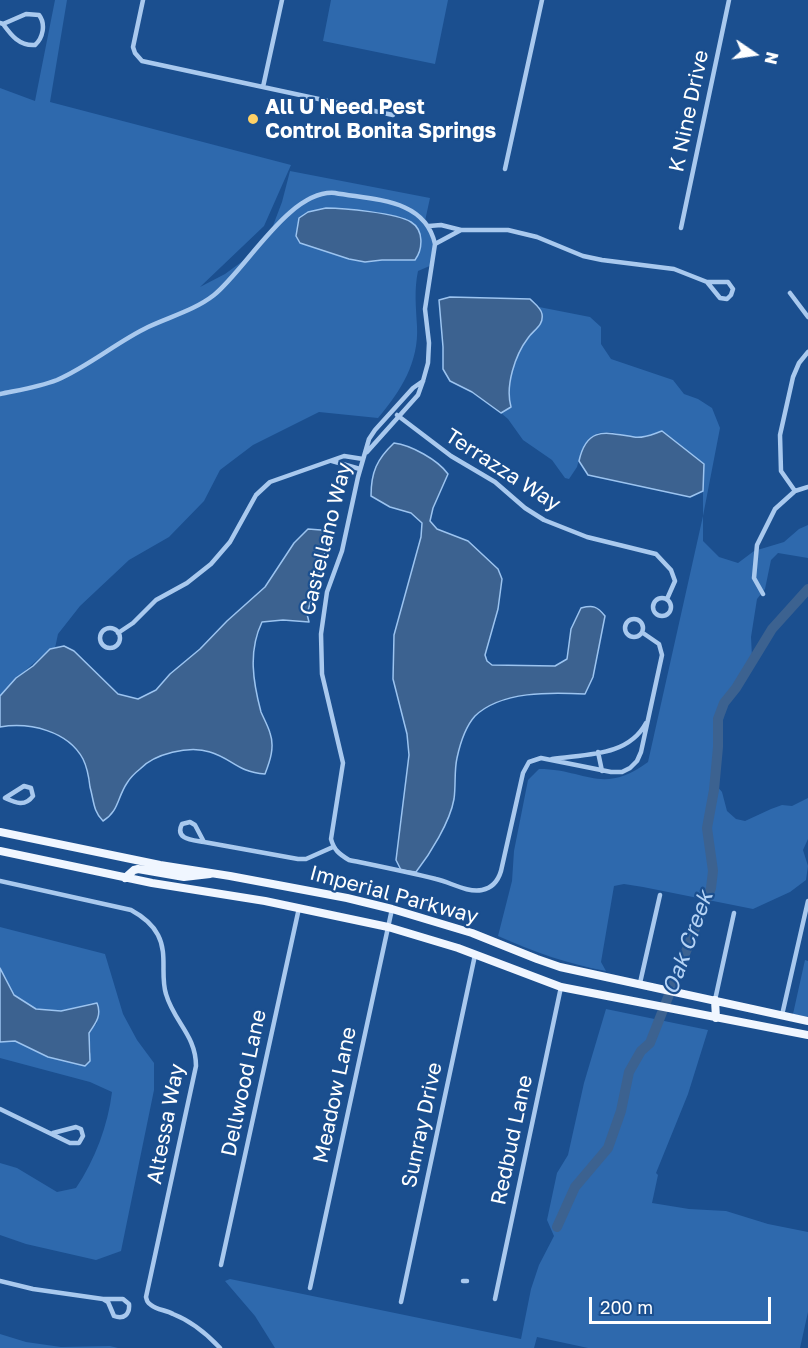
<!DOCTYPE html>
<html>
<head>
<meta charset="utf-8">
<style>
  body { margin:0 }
  #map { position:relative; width:808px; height:1348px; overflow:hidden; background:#1b4f8f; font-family:"Golos Text",sans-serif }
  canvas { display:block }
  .north { position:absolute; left:724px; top:24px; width:60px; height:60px; -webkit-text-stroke:4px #1b4f8f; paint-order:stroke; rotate:103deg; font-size:16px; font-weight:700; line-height:24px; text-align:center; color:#fff }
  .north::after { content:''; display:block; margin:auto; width:21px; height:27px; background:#fff; clip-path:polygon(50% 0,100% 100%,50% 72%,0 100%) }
  .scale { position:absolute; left:589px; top:1297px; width:182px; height:27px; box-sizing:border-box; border:3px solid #fff; border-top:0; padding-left:8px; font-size:18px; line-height:21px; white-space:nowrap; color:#fff; -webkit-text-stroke:4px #1b4f8f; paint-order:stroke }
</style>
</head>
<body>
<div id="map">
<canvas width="808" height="1348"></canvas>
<div class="north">N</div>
<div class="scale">200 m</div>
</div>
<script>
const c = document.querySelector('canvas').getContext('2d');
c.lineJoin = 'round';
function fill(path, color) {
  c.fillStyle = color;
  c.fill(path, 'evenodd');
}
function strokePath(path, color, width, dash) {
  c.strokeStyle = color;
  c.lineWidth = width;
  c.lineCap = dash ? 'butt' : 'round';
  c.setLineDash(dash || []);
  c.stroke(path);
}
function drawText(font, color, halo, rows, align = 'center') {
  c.font = font + ' "Golos Text",sans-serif';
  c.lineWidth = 4.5;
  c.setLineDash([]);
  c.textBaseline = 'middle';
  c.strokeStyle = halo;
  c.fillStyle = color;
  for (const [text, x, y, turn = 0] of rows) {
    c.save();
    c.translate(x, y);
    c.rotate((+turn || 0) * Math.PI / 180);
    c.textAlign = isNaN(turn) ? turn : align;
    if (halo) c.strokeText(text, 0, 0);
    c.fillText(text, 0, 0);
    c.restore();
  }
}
fill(new Path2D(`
  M55,0H67L50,102L291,165L264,226L200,287L225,274L251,255L271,231L282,202L290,171L430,198L425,221L433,243L432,265L418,271C414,290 416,307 417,326C419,362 401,391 378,418L319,412L253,445L220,470L204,501L169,537L129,560L80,606L58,634L55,648C46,649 8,687 0,696V88L35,101Z
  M331,0H448L435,64L323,41Z
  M539,307L590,317L601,327V344L611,359L673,380L684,394L698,399L712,408L720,428L703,516V541L719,557L738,563L754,551L784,542L799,529L808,525V558L778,553L771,560L765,589L757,599L751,637L752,657L750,666L725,708L714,774L716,785L722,792L727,811L736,819L745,821L771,809L782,805L792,806L808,798V839L803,850L808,866L806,880L790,892L753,909L643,887L624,884L614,886L601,962L606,971C568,964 534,952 498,936L512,881L514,851L528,780L539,769C586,769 602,796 648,762L703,516V464L662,432L636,438L610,432L598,433L580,456L577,467L569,479L565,478L552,460L523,440L508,419L501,413L511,406C505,386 515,356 527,339C530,334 537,330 540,325C544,319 541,313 539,307Z
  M0,927L105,954L123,1014L137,1040L154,1063V1090L121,1251L96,1260L26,1244L0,1235V1163L17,1168L57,1192L76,1188C95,1160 108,1125 112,1092L90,1082L0,1058V1042L15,1041L48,1057L85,1066L91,1052L89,1033L97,1023L92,1003L61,1011L36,1009L14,995L0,968Z
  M805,960L808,961V1017L793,1014Z
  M606,1009L708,1030L688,1094L656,1173L658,1175L652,1203L689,1209L726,1211L768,1224L808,1232V1312L800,1348H588L537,1337L534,1348H275L255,1316L225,1281L230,1279L521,1339L531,1289L539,1265L554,1236L547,1220L557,1173L568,1155L584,1083Z
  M0,1334L26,1342L61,1347L110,1346L118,1348H0Z`), '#2e69ad');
const water = new Path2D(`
  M326,208C343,208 397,213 411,222C424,230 423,249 415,260H382L365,262L349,259L300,243L296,236L299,218L308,212Z
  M450,297L530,299C535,304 541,308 542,314C544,326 533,330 528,338C515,355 505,386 511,407L501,413L472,392L450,381L443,369V347L439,300Z
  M662,431L704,464L703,491L690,497L588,475L579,461C587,425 607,433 634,437C643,439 653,434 662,431Z
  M394,443C411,445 438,460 448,474L433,508L430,521L437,529L468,541L498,569L502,579L498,609L485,655L487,661L492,665L555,666L567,659L571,629L581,608C593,605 597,606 605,616L593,677L585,694C551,692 501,691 475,716C466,726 460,744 457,758C454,771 456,785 454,799C450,822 430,854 416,872L401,870L396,860L409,755L407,734L393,679L394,635L421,537L422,523L411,513L390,507L371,496C371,472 377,459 394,443Z
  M308,529L321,530L329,538L307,614L309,622L283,620L262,622C248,651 253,682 261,712C264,719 268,726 270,733C275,747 270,761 265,774C237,772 233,759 210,752C189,745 154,754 140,769C135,773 130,778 127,783C117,798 119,811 103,821C93,811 94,801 90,787C89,778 87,767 83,759C68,731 30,722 0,727V696L16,678L33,666L50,649L64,646L74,651L118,694L138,699L156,690L170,674L200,649L227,621L265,587L294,543Z
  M0,968L14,995L36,1009L61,1011L97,1003C102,1015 96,1023 89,1033L90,1061L85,1066L48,1057L15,1041L0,1042Z`);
fill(water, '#3c6290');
strokePath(water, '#9cc4f0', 1.5);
strokePath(new Path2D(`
  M557,1227L575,1187L608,1148L621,1111L629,1072L641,1051L650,1043L711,888L713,871L707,828L714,790L718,747V719L724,703L736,688L772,629L808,589`), '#3c6290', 10);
strokePath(new Path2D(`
  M143,0L133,47L135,53L142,61L393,115
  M0,23L3,24C11,35 19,46 35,45C43,38 46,24 39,15L26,14L3,24
  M263,87L282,0
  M505,169L542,0
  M429,226L441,225L461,230H508L537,237L583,256L602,260L674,269L707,282L720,298L727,299L731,295L733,289L728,282H707
  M681,228L729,0
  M435,244L461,230
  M790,293L808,317
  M423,381L413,388L375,430L369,439L358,477L342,551L327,592L321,634L322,674L343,763L331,839C334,850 339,854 349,860C378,866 408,872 436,879C450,882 467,893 482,890C492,888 498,881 501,871L523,773L529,762L541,758L611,772H622L630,768L637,761L641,752L662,655L659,644L643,633
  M0,394C19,390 39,387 57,380C89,366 117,342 148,327C169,317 195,310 214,295C247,268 290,189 335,193C373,200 425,198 435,244L425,309L429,343L428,363L423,381L418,395L367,452
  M397,415L451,456L495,482L525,508L544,520L587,537L656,554L671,570L675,581L667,599
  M332,461L360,469
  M795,491L781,471L780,435L793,377L799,363L808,352
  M763,594L754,578L757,545L775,509L795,491L808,487
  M653 607a9 9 0 1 1 18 0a9 9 0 1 1-18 0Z
  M625 628a9 9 0 1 1 18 0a9 9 0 1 1-18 0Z
  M100 638a10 10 0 1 1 20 0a10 10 0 1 1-20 0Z
  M118,633L133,623L156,600L187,583L211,564L230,542L256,495L270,482L344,456L363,459
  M598,752L602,771
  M552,759C585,754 628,757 646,723
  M24,786L31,788L33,796C25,807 16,803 5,798Z
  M190,822L195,825L204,842C194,840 174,840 182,824Z
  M204,842L298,859H306L333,847
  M0,881L131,910C142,916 152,923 158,935C168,954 160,975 166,994C174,1022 196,1035 196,1066L146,1297C147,1301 147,1302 151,1305C157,1310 166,1310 173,1314C191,1321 207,1334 220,1348
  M640,983L660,895
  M715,1000L734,913
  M782,1015L808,901
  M0,1109L70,1143H79L83,1136L81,1129L76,1127L53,1133
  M221,1265L299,908
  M0,1281L33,1289L103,1299H123L129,1304C130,1314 124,1320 114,1316L108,1302L103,1299
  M463,1281H467
  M310,1288L392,909
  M495,1299L561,987
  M401,1302L475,955`), '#a9c9ee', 4.5);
strokePath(new Path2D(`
  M0,832L160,865L230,876L347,898L392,909L472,933L537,959L560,967L808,1021
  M0,851L152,883L265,901L388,927L458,948L561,987L808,1035
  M125,878L134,870L138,869L184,877L210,874
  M715,1000L716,1018`), '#f0f6ff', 8);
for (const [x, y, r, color] of [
  [253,119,6,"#ffd166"]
]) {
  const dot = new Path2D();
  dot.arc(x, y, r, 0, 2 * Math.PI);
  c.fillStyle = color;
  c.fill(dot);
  strokePath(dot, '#1b4f8f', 2);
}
drawText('bold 21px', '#fff', '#1b4f8f', [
  ["All U Need Pest",265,107],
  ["Control Bonita Springs",265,131]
], 'left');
drawText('21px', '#fff', '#1b4f8f', [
  ["K Nine Drive",689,111,-78],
  ["Terrazza Way",503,470,33],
  ["Castellano Way",326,539,-76],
  ["Imperial Parkway",394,895,15],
  ["Dellwood Lane",244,1083,-78],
  ["Meadow Lane",335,1095,-78],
  ["Altessa Way",166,1124,-79],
  ["Sunray Drive",422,1125,-78],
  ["Redbud Lane",512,1140,-78]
]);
drawText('italic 22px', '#b5d3f5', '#1b4f8f', [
  ["Oak Creek",688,943,-70]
]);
</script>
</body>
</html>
